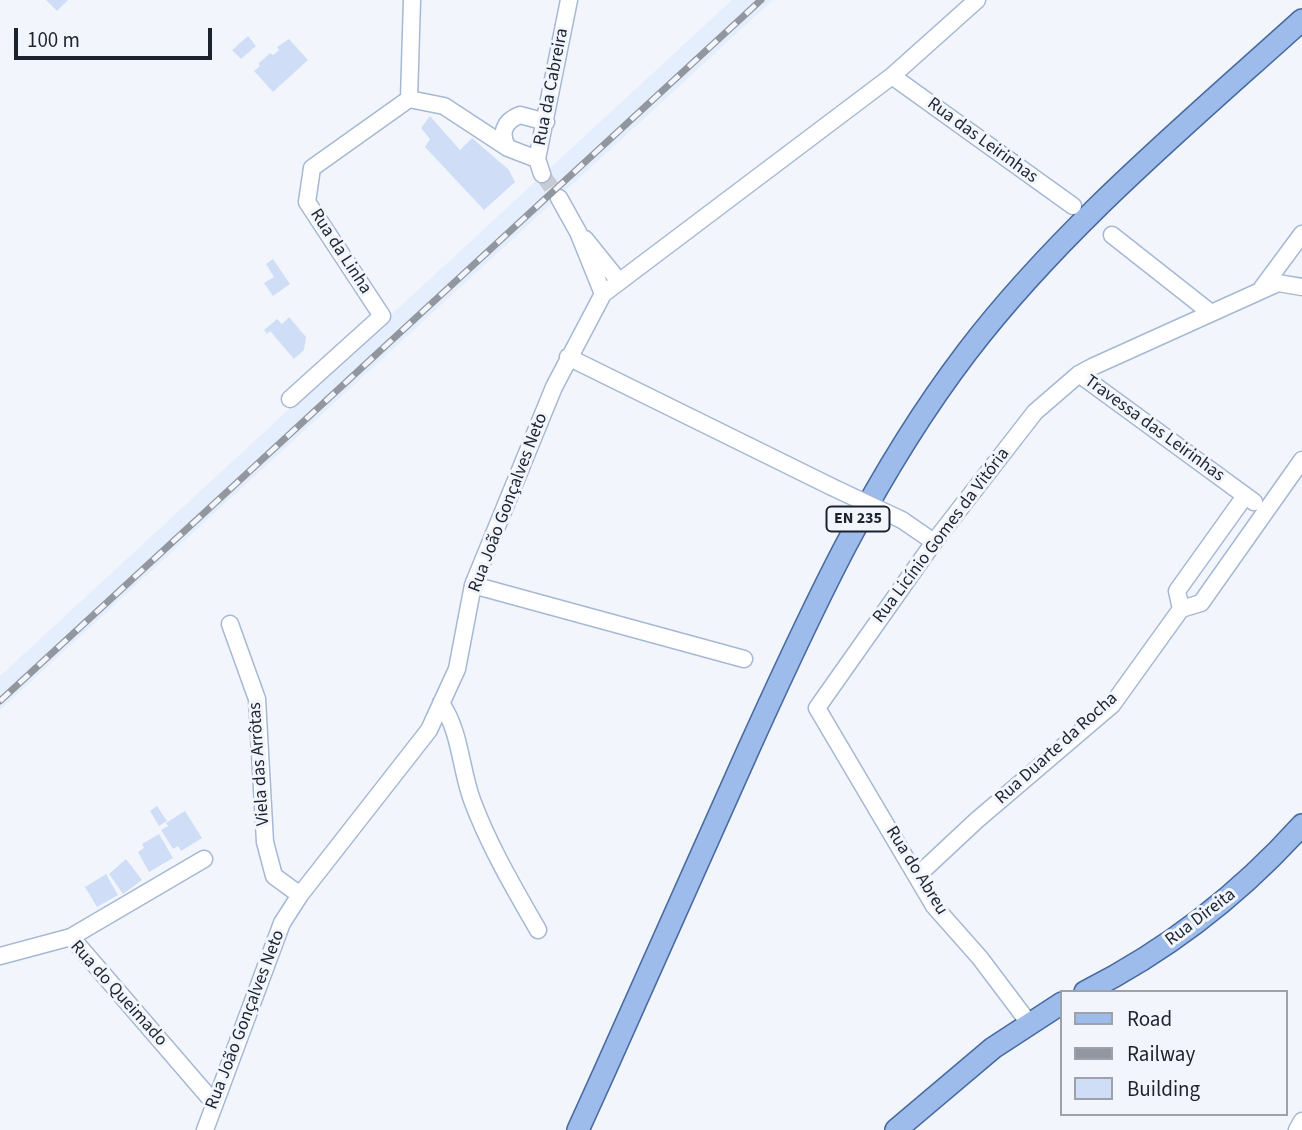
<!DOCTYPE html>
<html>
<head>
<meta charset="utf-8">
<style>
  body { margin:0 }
  #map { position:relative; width:1302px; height:1130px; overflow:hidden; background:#f2f6fc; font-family:"Source Sans 3",sans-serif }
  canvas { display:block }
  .legend { position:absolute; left:1060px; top:990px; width:228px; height:126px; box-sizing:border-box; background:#f2f6fc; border:2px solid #9da2aa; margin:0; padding:9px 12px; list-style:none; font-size:21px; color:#1d232e }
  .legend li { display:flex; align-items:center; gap:14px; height:35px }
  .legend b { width:35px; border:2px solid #9da2aa }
  .scale { position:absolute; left:14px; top:28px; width:198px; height:32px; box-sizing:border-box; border:4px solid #1d232e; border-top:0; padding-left:9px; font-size:21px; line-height:24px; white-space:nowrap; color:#1d232e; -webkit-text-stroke:5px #f2f6fc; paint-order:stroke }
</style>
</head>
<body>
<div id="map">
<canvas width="1302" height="1130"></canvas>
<ul class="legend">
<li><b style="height:9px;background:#9ebceb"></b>Road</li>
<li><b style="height:9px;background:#92979f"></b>Railway</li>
<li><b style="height:19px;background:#cfdef6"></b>Building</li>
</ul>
<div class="scale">100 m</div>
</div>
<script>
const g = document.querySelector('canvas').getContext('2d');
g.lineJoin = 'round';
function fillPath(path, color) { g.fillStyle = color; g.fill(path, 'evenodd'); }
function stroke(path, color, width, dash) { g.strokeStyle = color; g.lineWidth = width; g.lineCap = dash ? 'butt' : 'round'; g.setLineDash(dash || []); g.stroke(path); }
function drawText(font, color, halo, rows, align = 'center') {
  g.font = font + ' "Source Sans 3",sans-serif'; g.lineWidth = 6; g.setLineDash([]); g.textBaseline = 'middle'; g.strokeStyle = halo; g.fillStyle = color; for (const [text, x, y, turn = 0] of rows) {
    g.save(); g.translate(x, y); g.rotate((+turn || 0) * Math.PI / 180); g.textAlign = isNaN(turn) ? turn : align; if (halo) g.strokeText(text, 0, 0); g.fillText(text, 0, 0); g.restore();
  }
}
const built = new Path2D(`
  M732,0H773L0,710V676Z`);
const building = new Path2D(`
  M46,0H68L57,11Z
  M248,36L256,46L241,59L232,50Z
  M289,39L308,60L273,92L254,71L260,66L258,64L270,53L273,55L279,50L277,47Z
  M430,116L460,150L472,138L509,170L515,182L484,210L425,147L430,139L421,128Z
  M273,259L290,284L273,296L264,283L274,277L266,264Z
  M289,317L306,337L304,350L294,359L270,331L267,334L264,330L277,319L282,324Z
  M157,806L167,821L159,826L150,811Z
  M185,811L202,838L181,851L178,846L173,849L161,830L168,826L166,823Z
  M159,834L173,858L149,872L138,852L144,848L142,844Z
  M126,859L142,880L123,894L109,874Z
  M106,874L118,895L97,907L85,887Z`);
const minorTunnel = new Path2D(`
  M542,174L559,198`);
const minor = new Path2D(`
  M892,76L1073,206
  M409,99L412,0
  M537,159L508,148C499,134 504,121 520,115L546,122
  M542,174L537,159L569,0
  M559,198L578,232L603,294
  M1112,235L1211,313
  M585,239L618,280
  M1262,288L1302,234
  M568,357L832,487
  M1079,374L1254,502
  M290,399L382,316L307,202L312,168L409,99L444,106L508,148
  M1245,496L1177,591L1181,609L1201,603L1302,460
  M902,520L934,542
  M473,585L744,659
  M230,624L257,699L265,842L274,876L300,895
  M441,703C461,733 460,767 472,800C489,846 514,888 538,930
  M917,876L977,820L1112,705L1181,609
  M71,937L204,859
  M0,956L71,937L214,1103
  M1029,1023L980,958L934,906L817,708L934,542L1035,412L1079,374L1092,367L1278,283L1302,287
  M205,1130L282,923L300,895L429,730L457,669L473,585L554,387L603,294L892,76L977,0
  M1297,1130L1302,1121`);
const major = new Path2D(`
  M1085,992C1168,950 1240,894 1302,825
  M578,1130C636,1003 692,875 749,748C812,609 874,474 967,352C1060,230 1188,123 1302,20
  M896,1130L993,1048L1062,1003`);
const rail = new Path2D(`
  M0,701L761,0`);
const minorBridge = new Path2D(`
  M832,487L902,520`);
const shields = [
  [858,519,63]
];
const shieldNames = [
  ["EN 235",858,519]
];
const streetNames = [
  ["Rua da Cabreira",552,87,-79],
  ["Rua das Leirinhas",982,141,36],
  ["Rua da Linha",340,252,57],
  ["Travessa das Leirinhas",1154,429,36],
  ["Rua João Gonçalves Neto",509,503,-69],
  ["Rua Licínio Gomes da Vitória",942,536,-53],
  ["Rua Duarte da Rocha",1057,749,-42],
  ["Viela das Arrôtas",260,764,-94],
  ["Rua do Abreu",916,871,58],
  ["Rua Direita",1201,918,-37],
  ["Rua do Queimado",118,994,48],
  ["Rua João Gonçalves Neto",246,1020,-69]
];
fillPath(built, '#e5eefc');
fillPath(building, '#cfdef6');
stroke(minorTunnel, '#c7ccd3', 16, [16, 8]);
stroke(minor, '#a6b8d4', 19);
stroke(major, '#476aa0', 24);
stroke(minor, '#fff', 16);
stroke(major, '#9ebceb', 21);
stroke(rail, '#92979f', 7);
stroke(rail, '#f2f6fc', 4.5, [13]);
stroke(minorBridge, '#a6b8d4', 19, []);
stroke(minorBridge, '#fff', 16);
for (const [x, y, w] of shields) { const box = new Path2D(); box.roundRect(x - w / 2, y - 12.5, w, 25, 5); g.fillStyle = '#f2f6fc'; g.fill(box); stroke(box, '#1d232e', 2); }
drawText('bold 16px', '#1d232e', null, shieldNames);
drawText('18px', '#1d232e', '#f2f6fc', streetNames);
</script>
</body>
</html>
